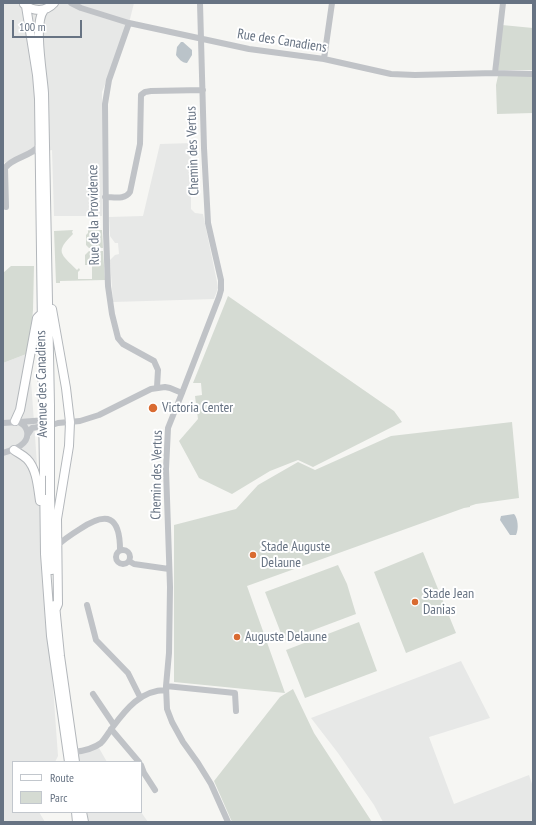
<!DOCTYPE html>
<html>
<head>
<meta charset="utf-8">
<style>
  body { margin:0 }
  #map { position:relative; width:536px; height:825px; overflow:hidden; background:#f6f6f3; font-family:"PT Sans Narrow",sans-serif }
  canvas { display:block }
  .frame { position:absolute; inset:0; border:4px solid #677383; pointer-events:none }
  .legend { position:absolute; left:12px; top:761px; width:130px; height:52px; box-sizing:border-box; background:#fff; border:1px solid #c2c7cd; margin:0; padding:5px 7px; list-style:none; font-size:12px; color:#677383 }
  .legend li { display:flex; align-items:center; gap:8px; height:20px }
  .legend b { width:20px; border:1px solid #c2c7cd }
  .scale { position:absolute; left:12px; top:20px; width:70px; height:18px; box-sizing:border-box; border:2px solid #677383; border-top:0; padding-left:5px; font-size:12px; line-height:14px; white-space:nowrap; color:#677383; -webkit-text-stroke:3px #fff; paint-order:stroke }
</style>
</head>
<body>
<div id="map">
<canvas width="536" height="825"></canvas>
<div class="frame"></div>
<ul class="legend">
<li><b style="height:5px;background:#fff"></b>Route</li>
<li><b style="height:11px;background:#d5dbd3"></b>Parc</li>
</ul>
<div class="scale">100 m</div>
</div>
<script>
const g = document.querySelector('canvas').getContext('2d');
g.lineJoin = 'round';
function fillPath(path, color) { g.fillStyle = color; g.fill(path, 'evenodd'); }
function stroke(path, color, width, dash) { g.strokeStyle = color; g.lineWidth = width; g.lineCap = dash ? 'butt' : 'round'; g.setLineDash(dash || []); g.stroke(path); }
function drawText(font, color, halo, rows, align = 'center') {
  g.font = font + ' "PT Sans Narrow",sans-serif'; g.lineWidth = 4; g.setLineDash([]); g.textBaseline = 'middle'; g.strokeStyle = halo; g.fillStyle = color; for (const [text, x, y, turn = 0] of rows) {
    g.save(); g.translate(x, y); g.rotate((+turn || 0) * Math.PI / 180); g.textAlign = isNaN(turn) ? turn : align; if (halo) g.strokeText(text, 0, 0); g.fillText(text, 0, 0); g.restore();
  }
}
const built = new Path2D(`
  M3,3H134L129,23L102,92V216H54L52,150L3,163Z
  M193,143L192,144V155H191V209L195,213L203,214L217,282L218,288L214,299L113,302L110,260L115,255L119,254L118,243H115L110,236L109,217L143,216L160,144Z
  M29,353L58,756L55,762H13V812H39L45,822H3V363Z
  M461,661L490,718L429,737L454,804L529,775L533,787V822H383L374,805L338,753L311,718Z
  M99,748L107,762H79L78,754Z
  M87,812H141L148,822H88Z`);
const green = new Path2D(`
  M502,25L533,28V70H498Z
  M498,76H533V113L497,114L496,85Z
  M73,230L72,232L73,234C55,252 60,253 77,270L79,268L80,270L78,272V279H92V265H85V255L89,251L98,253L99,251H103L105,280L60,281V283H56L54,231Z
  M88,230H102L103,248H99L98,246H92L91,248H89L86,245V235L88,233Z
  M11,266H34L33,310L29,353L3,363V273Z
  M228,296L394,411L402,422L313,467L298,460L270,471L232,494L199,478L179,441L198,419L195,396L202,395L201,383H193Z
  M512,422L519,498L476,504L470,506V507L464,508L247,586L285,693L174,682V525L236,509L258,485L298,462L315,470L391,436Z
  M423,552L456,633L406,653L374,572Z
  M338,565L347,584L356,614L284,641L265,592Z
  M359,622L377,671L305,698L286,650Z
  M293,689L314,733L372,822H232L214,781L280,697Z`);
const water = new Path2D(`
  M181,42H183L192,50V55L187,63C182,63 178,58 176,55L177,47Z
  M514,514C518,518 519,529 516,535H510L500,520L501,516Z`);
const minor = new Path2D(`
  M71,3L81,8L129,23L249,49L324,59L391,74L415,75L495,73L533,74
  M200,3L204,148L208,223L221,280V290L219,297L182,393L168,428L166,469L170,587L169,653L166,686L167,709L172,722L183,742L198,763L211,784L228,822
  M129,23L109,80L105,104L106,233L108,286L112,314L118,338L123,344L154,361L158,370L157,387
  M324,59L332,3
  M495,73L503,3
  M105,197C114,197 125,200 130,192L140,144L141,95L145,92L151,91L203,90
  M6,207L5,168C13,157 30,157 39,146
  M19,422L47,420
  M3,423L19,422C23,424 26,427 27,431C30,445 13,450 3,453
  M28,434L32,428L38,427L52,425L58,423L80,421L99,415L151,389L165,387L170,388L182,393
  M57,546C64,539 72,534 80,529C107,511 120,516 120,550
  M116 557a7 7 0 1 1 14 0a7 7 0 1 1-14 0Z
  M129,561L134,564L169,569
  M87,605L96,640L128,673L140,697
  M166,686L235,693L236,711
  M93,694L114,725
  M111,729L139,762
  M74,752C83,751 93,749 101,743C105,739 109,732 112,728C126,709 141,690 166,690
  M141,765L144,773L155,790`);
const major = new Path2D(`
  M24,4C33,12 46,12 54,3
  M26,6L37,75L39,99L43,406
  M44,10C33,23 43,75 44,93L50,406
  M52,309L66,388L70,422L69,446L57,519L58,604L55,611
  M15,421L20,410L37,318L40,315
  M14,450C18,453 23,455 27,459C37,469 38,488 40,501
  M44,472L45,554L51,636L69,762
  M50,495L52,570
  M55,605L60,656L75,762
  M76,812L77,822
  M82,812L84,822`);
const majorBridge = new Path2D(`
  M43,406L44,472
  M50,406V495`);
const markers = [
  [153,408,5,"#d96b31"],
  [253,555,4,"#d96b31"],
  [415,602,4,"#d96b31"],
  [237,637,4,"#d96b31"]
];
const streetNames = [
  ["Rue des Canadiens",282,41,9],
  ["Chemin des Vertus",193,151,-92],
  ["Rue de la Providence",94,215,-91],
  ["Avenue des Canadiens",42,384,-91],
  ["Chemin des Vertus",157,475,-89]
];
const poiNames = [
  ["Victoria Center",162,408],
  ["Stade Auguste",261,547],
  ["Delaune",261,563],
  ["Stade Jean",423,594],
  ["Danias",423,610],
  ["Auguste Delaune",245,637]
];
fillPath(built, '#e7e8e7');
fillPath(green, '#d5dbd3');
fillPath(water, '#bac3c9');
stroke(major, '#b3b7bb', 10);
stroke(minor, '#c0c3c7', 6);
stroke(major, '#fff', 8);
stroke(majorBridge, '#b3b7bb', 10, []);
stroke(majorBridge, '#fff', 8);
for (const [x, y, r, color] of markers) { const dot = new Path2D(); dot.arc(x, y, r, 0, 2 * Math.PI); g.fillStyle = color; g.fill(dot); stroke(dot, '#fff', 1.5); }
drawText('14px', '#677383', '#fff', streetNames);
drawText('14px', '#677383', '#fff', poiNames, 'left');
</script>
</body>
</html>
